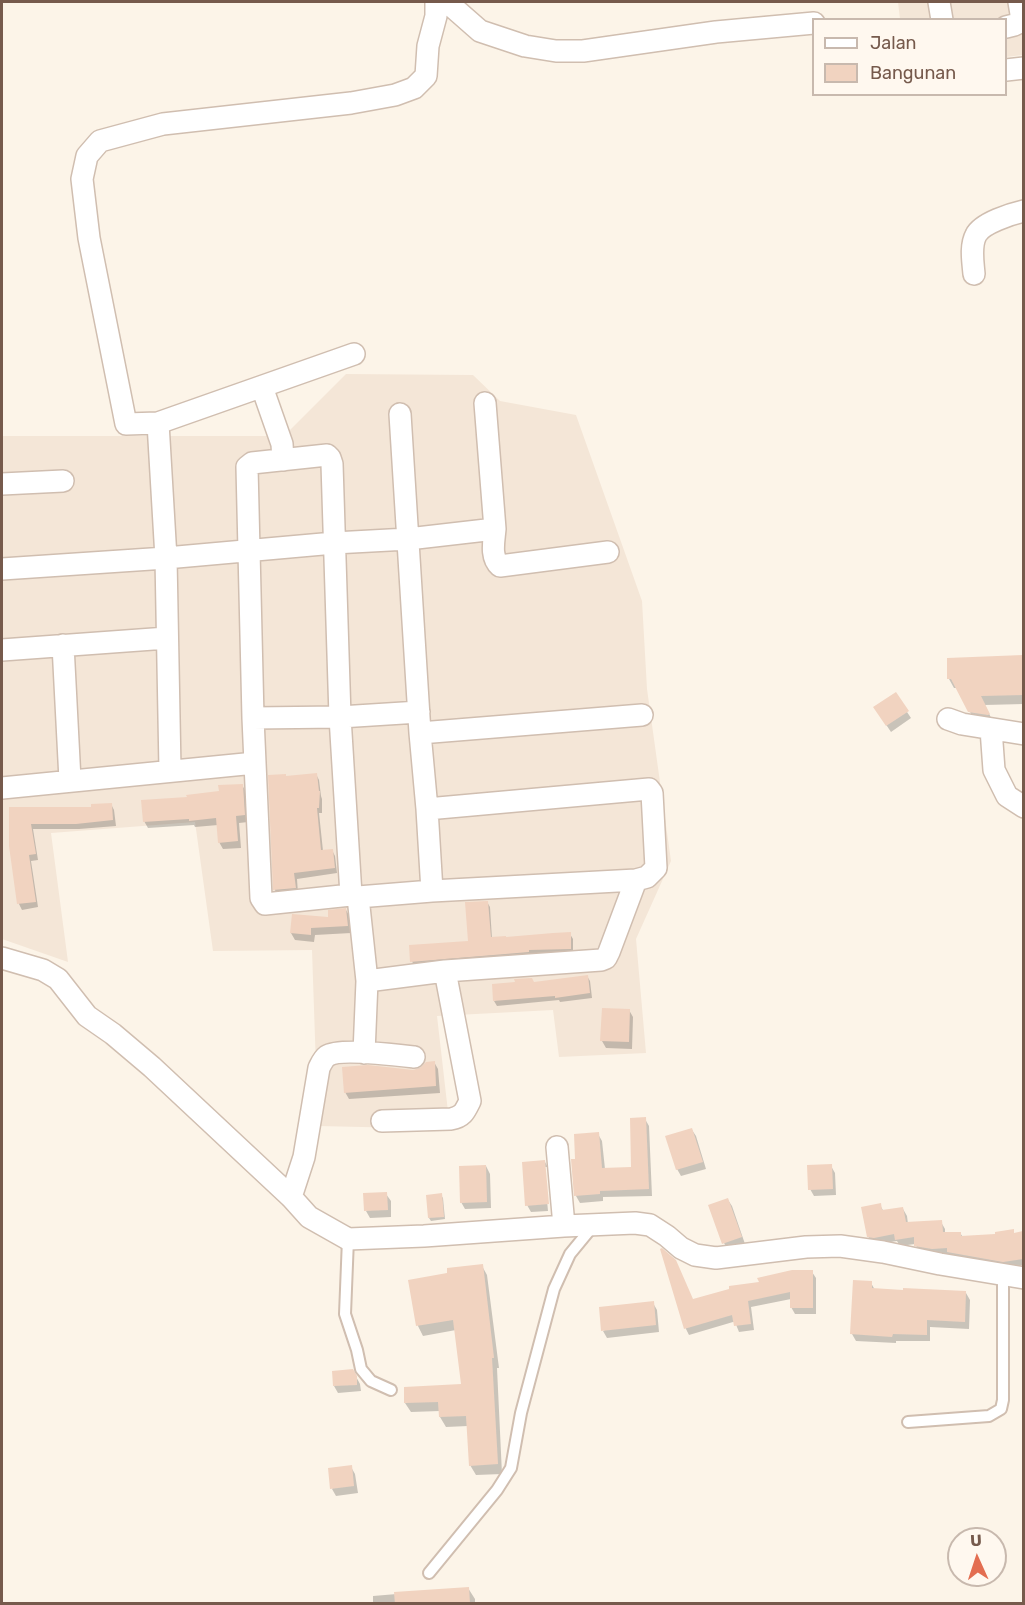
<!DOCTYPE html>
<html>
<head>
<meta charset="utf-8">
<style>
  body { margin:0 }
  #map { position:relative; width:1025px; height:1605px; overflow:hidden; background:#fcf4e8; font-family:Rubik,sans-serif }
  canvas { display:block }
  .frame { position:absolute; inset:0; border:3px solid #765a4c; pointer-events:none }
  .legend { position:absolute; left:812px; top:18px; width:195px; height:78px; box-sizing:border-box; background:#fff8ef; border:2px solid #c8b9ae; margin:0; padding:8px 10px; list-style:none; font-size:18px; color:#765a4c }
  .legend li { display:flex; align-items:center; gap:12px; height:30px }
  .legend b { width:30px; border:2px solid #c8b9ae }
  .north { position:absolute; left:947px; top:1527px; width:60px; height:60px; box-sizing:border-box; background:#fff8ef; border:2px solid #c8b9ae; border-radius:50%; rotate:357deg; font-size:16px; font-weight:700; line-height:24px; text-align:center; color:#765a4c }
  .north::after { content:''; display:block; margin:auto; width:21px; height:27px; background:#e36e51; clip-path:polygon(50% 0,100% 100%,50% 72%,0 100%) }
</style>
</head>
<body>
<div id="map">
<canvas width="1025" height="1605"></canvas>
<div class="frame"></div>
<ul class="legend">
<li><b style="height:8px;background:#fff"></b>Jalan</li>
<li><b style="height:16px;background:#f1d3c0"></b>Bangunan</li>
</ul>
<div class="north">U</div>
</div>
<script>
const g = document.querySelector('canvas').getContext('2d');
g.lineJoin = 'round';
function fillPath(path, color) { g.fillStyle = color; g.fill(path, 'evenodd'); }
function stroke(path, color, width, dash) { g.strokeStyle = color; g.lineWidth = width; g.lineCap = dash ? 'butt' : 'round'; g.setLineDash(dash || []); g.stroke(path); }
const residential = new Path2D(`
  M898,2H1023V55L1006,57V20L900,19Z
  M346,374L473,375L500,401L576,415L642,601L647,689L671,861L636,939L646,1053L559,1057L553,1010L437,1016L450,1129L318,1126L312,950L213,951L195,822L51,833L68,962L2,939V436H284Z`);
const shadow = new Path2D(`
  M1024,657V704L985,705L994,724L975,721L957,688H954L949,679L948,659Z
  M907,712L911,718L891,732L879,714Z
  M316,774L319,780L321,796L322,799V813H319L323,851L332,850L335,856L337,873L297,879L298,894L278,896L275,890L270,776L286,778Z
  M242,785L246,792L248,822L239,823L241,848L223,849L219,842L218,825L195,827L194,825L148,828L144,821L188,798L220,792Z
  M111,804L114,810L116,826L79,829H33L38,860L31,861L38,907L22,910L19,904L10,808L93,809Z
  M487,902L490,907L492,939L570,934L573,939V954L414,966L412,961L470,942Z
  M346,910L350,917L351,933L315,935L314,942L295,940L291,933L330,918Z
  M587,976L590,981L592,998L560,1002L559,1000L497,1006L494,1001L534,983Z
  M629,1010L633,1017L632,1049L606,1048L602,1041Z
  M434,1062L438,1069L440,1093L349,1099L345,1092L413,1071Z
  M645,1119L649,1126L652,1196L603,1197V1201L580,1203L576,1196L572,1160H577L598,1134L602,1141L605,1169L633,1168Z
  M692,1130L696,1136L706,1169L681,1176L677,1169Z
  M545,1162L549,1169L552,1211L548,1167H544L548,1211L531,1212L527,1205Z
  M486,1166L490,1174L491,1208L465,1209L461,1202Z
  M831,1166L835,1173L836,1195L814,1196L810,1189Z
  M386,1194L391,1201V1217L370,1218L366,1211Z
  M441,1195L443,1198L445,1219L431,1221L429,1218Z
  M728,1200L732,1206L745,1244L728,1250L724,1243Z
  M880,1205L884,1212L903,1209L907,1216L908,1224L941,1222L945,1229V1234L960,1233L963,1237L1024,1233V1265L1008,1268L953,1259L951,1255L937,1256L920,1252L915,1244L900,1246L897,1241L878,1244H872L868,1236Z
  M663,1252L693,1301L812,1272L816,1278V1314H795L791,1307V1299L751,1307L754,1330L739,1332L735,1322H733L689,1335L686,1329Z
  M482,1266L487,1275L499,1368H497L502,1474L476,1475L470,1465L468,1426L446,1427L440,1417V1411L411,1412L405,1403L462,1386L456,1330L423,1336L418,1326L409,1281L449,1274Z
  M871,1283L875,1290L966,1293L970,1300L969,1329L930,1327V1341H896V1343L856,1341L852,1334Z
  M653,1303L657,1310L659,1332L607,1338L603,1331Z
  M353,1371L360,1384L361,1391L338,1393L334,1386Z
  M351,1467L355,1474L358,1493L336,1496L332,1489Z
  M468,1588L475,1599V1604H373V1596Z`);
const building = new Path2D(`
  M1023,655V695L981,696L990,714L988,715L968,712L951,679H947V658Z
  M896,692L909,711L886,726L873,707Z
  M317,773L319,791H320L319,808H317L321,850L333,849L335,868L294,873L296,888L273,890L268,775L286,774V776Z
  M243,784L245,815L236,816L238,841L218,843L216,818L189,821V819L143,822L141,800L187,797L186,795L219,791L218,785Z
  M112,803L113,820L76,824H31L36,854L29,855L36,902L17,904L9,846V807H91V804Z
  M488,901L491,937L506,936V937L553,933L571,932V949L529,950V952L410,962L409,945L468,941L465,902Z
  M346,908L348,926L311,928V935L290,933L292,914L328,917V910Z
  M588,975L590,993L555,998V996L493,1001L492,984L515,982L514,979L532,978L534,982Z
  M602,1008L630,1009L629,1042L600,1041Z
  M435,1061L436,1086L344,1093L342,1067L368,1065L413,1070L420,1068L426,1062Z
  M646,1117L649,1189L600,1191V1194L574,1196L571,1159H575L574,1134L599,1132L602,1168L631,1167L630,1118Z
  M692,1128L703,1162L676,1170L665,1136Z
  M545,1160L549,1204L525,1206L522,1162Z
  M832,1164L833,1189L808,1190L807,1165Z
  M486,1165L487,1202L460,1203L459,1166Z
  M387,1192L388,1210L364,1211L363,1193Z
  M442,1193L444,1217L428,1218L426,1195Z
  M728,1198L742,1237L722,1244L708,1205Z
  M881,1203L882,1210L903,1207L906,1222L942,1220L943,1232H961V1236L995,1234V1232L1014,1229V1233L1023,1231V1259L1003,1262L947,1252V1248L932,1249L914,1246V1237L895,1240L894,1234L874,1238L867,1237L861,1207Z
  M662,1248L676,1260L693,1299L729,1289V1286L759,1282L757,1278L792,1270H813V1308H790V1292L748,1301L751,1324L734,1326L732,1315L684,1329L660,1249Z
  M483,1264L494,1358H492L498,1464L469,1466L466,1416L439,1417L438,1402L404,1403V1387L461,1384L453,1320L416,1326L408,1280L447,1273V1268Z
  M853,1280L872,1281V1288L903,1290V1288L966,1291L965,1322L927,1320V1335L893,1334L892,1337L850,1334Z
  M654,1301L656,1325L601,1331L599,1307Z
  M353,1369L357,1376V1385L333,1386L332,1371Z
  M352,1465L354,1486L330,1489L328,1468Z
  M469,1587L470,1604H395L394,1592Z`);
const lane = new Path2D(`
  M348,1239L345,1314L357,1350L361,1369L371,1381L391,1390
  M908,1422L989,1416L1001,1409L1003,1400V1274
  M429,1573L497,1490L511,1468L521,1413L554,1289L570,1254L593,1226`);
const street = new Path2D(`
  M447,2L480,31L525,46L556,51H583L716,32L814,23
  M939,2L942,20
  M1006,27L1014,25L1020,22L1021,14L1019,2
  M1006,70L1024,68
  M974,274C973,262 970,246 976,235C982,223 1011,214 1024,211
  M262,387L282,444L283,460
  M485,403L495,529
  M158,423L126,424L89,238L82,179L87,156L100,141L163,124L351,103L395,95L414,88L426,76L428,46L436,16V2
  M2,484L63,481
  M2,569L166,558L334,543L408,539L495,529C494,541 490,557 500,566L608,552
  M63,645L70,780
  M2,650L167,638
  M253,718L247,467L252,463L327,455L330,458L332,464L340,717L351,895
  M948,719L962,724L1024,734
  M991,729L994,770L1007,796L1024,807
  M420,733L642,715
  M255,763L261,898L265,904L351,895L358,897L432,891L636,880
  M170,770L166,558L158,423L354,354
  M2,788L255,763L253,718L340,717L419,712
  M427,809L432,891
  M358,897L367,981
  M2,958L43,970L58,979L87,1016L113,1034L152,1067L291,1197L309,1217L348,1239L424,1236L564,1226L635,1223L650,1225L667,1236L681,1248L695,1255L716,1258L806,1247L840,1246L883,1252L940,1264L1024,1278
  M364,1053L367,981L445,971L601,960L606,958L609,952L636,880L647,877L656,868L652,793L649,789L427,809L420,733L400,414
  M382,1121L451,1119C463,1117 465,1111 470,1101L445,971
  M557,1147L564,1226
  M291,1197L304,1157L319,1068C321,1064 323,1059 327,1056C339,1048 397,1055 414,1057`);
fillPath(residential, '#f4e6d7');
fillPath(shadow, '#0003');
fillPath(building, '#f1d3c0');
stroke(lane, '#d0beb0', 14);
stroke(street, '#d0beb0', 24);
stroke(lane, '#fff', 10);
stroke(street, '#fff', 21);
</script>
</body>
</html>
